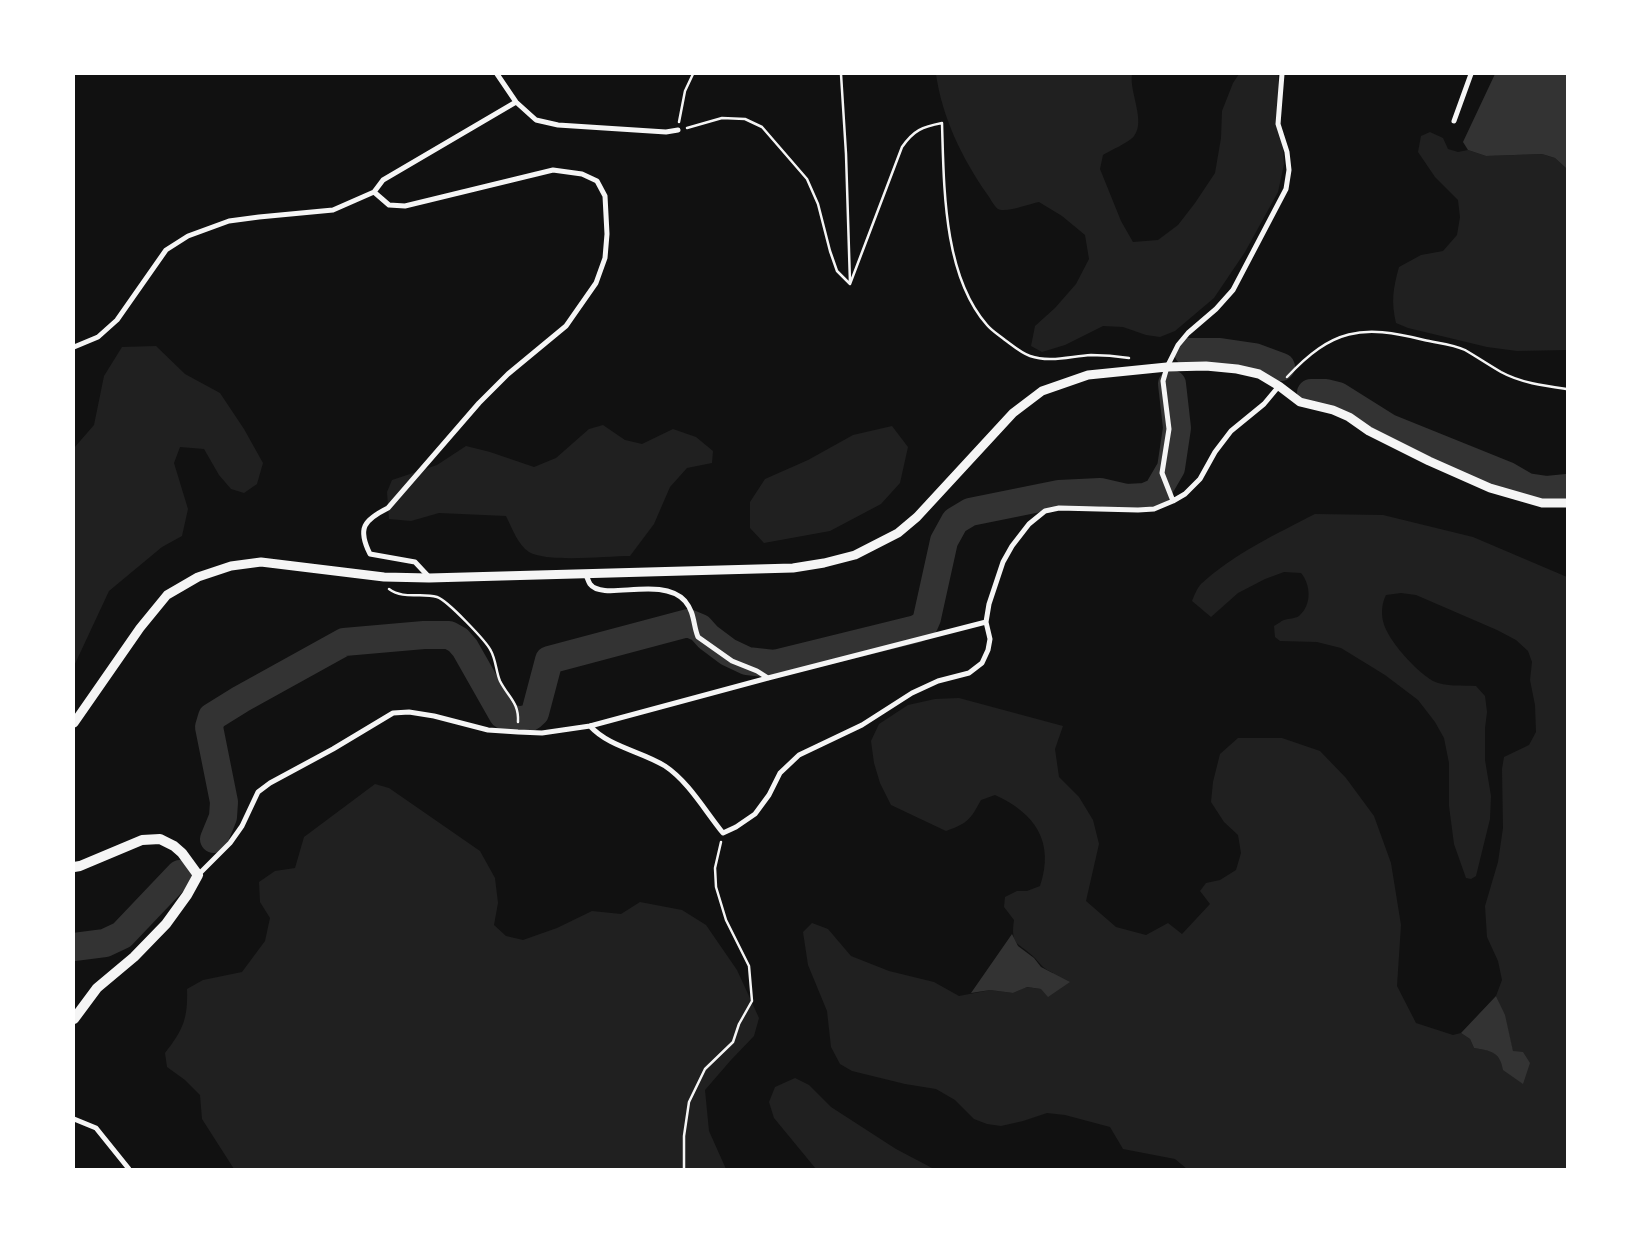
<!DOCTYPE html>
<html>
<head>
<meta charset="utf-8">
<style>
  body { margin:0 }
  #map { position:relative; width:1641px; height:1243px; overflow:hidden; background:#111; font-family:"PT Sans Narrow",sans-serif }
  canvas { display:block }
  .frame { position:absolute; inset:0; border:75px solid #fff; pointer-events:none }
</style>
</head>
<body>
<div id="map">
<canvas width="1641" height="1243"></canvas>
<div class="frame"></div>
</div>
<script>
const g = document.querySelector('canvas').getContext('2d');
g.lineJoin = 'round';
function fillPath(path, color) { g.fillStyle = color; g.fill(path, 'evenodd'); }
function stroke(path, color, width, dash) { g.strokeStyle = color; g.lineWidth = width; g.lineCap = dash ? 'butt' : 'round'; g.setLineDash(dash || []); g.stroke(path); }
const green = new Path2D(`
  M936,74H1132C1129,92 1146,121 1134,136C1130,142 1111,150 1103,155L1100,169L1121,221L1133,242L1158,240L1178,225L1195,203L1215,173L1221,138L1222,111L1233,83L1239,74H1278L1284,164L1278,192L1245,252L1214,298L1175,331L1160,337L1146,335L1123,327L1103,326L1065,345L1042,352L1031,346L1035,326L1055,308L1076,284L1089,259L1085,235L1062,216L1039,202C1029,204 1006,213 998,209C994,206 990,198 987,194C962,158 942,117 936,74Z
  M1430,132L1443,138L1448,149L1458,152L1468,150L1486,156L1542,154L1555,158L1567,169V350L1517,351L1487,347L1408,328L1396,323C1391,301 1393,289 1399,267L1421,255L1443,251L1457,235L1460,217L1458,200L1435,177L1418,152L1421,136Z
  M156,346L185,374L220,393L244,429L263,463L257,484L244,493L231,489L219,475L204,449L180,447L174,463L188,509L182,536L162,547L109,591L74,666V448L94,425L104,376L122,347Z
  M603,425L625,440L642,444L673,429L696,437L713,451L712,463L687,468L670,487L654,524L630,556C607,556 548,563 529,552C518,545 512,528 506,516L439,513L411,521L389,519L387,492L392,480L437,465L466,446L490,452L534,467L556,458L589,429Z
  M892,426L908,447L900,483L881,504L830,531L764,543L750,528V502L765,479L808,460L853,435Z
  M1315,514L1383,515L1473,537L1567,577V1169H1187L1175,1159L1123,1149L1110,1127L1065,1115L1047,1113L1023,1121L1001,1126L987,1124L974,1119L955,1100L936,1089L905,1084L852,1071L840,1064L831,1047L827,1011L808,965L803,932L812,923L828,929L851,956L889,971L934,982L959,996L990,990L1013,993L1026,987L1041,989L1053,973C1043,968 1042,966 1035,958C1019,942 1010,947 1014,920L1004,907L1005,897L1017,891H1027L1040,886C1055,842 1035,813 995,795L981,800C970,820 968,823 946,831L891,805L880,783L874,763L871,741L879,724L908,705L935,699L959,698L1063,726L1055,749L1059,777L1079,797L1093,820L1099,844L1086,901L1116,927L1146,935L1168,923L1182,934L1210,904L1200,891L1206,883L1220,880L1236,870L1241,853L1238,835L1224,822L1211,802L1213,782L1220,754L1238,738H1282L1320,751L1346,778L1374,816L1391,863L1401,925L1397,986L1416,1023L1453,1035L1461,1033L1470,1039L1474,1048L1492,1051L1502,1060L1513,1052L1504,1015L1496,996L1502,980L1498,961L1487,937L1485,906L1498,862L1503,828L1502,769L1504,757L1529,745L1536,732L1535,705L1530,680L1532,662L1528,651L1516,640L1497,630L1416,595L1401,593L1386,595C1382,603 1381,612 1383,621C1387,640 1417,672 1433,681C1446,687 1462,685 1476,686L1485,696L1487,712L1485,728V760L1491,796L1490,819L1476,876L1471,879L1466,878L1454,844L1449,806V763L1444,738L1435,722L1418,700L1385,675L1341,648L1317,642L1280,641L1275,637L1274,626C1278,624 1281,621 1284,620C1289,618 1295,619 1299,616C1312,605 1311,585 1301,573L1284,572L1265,579L1238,593L1211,617L1192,601C1194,596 1197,588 1201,584C1232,555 1278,533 1315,514Z
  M375,784L389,788L480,851L495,878L498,903L494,925L506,936L523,940L557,928L592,911L621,914L640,902L682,910L706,925L737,970L759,1018L754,1036L731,1060L705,1090L709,1131L726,1169H234L202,1119L200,1095L185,1080L167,1067L165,1053C183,1030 188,1019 187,989L203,980L242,972L265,941L270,918L260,902L259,882L275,871L295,868L304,837Z
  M795,1078L809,1085L831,1107L896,1149L934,1169H816L774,1118L769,1102L775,1087Z`);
const water = new Path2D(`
  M1495,74H1567V169L1555,158L1542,154L1486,156L1468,150L1463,142Z
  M1012,934L1018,946L1034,958L1041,967L1070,982L1048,997L1041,989L1027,987L1013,993L990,990L971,993Z
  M1496,996L1505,1015L1513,1051L1523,1052L1530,1063L1523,1084L1503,1070C1500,1051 1490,1051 1474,1048L1470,1039L1461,1033Z`);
const river = new Path2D(`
  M1188,352H1220L1254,357L1281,367
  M1311,393H1326L1338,396L1389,428L1508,476L1527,487L1547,490L1567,488
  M214,839L223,817L224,802L209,727L212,717L241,699L344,642L424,635H449L458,640L465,648L503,715C515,721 526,723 535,713L549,660L688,623L700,628L708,637L728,652L747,661L774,664L916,629L924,625L927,618L944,541L955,521L970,512L1059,494L1100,492L1126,498L1145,497L1157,492L1171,468L1177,428L1172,384
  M74,947L105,943L122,935L180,874`);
const path = new Path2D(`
  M841,74L846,154L850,283
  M679,122L685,91L693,74
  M687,128L722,118L745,119L762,127L807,179L818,204L830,251L837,271L850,284L902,147C914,130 922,127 942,123C944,186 943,275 987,325C992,331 999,335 1005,340C1012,345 1021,353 1030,356C1050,363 1071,356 1091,355C1104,355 1116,356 1129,358
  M1287,377C1332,329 1361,324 1424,340C1437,343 1453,344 1465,350C1477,357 1489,365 1501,372C1521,383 1545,386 1567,389
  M389,589C404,600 421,592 437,597C447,600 487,642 491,651C496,660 496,672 500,681C508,697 519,702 518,722
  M684,1169V1136L689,1102L705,1069L733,1042L739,1024L752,1001L749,966L726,920L716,887L715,868L721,842`);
const minor = new Path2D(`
  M497,74L516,102L536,120L558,125L666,132L678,130
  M1454,121L1471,74
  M374,192L389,205L405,206L553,170L582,174L597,181L605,196L607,234L605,258L596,283L566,326L508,374L479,403L388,508C364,520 357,528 370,554L415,562L429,577
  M74,347L98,337L117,320L166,250L188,236L229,221L259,217L333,210L374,192L383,180L516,102
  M1173,501L1162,473L1169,429L1163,381L1167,367L1178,345L1188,333L1216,309L1233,290L1286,189L1289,170L1287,152L1278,124L1282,74
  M585,573C587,576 588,581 590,584C603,602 661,575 685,601C695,613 693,625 698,637L732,661L757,671L768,678
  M590,726C609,747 641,751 665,766C689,782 705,811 723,833L736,827L755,814L769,795L780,773L799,755L862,725L912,693L938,681L969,673L982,663L988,650L990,639L986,622L989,604L1003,562L1012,546L1029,524L1045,511L1059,508L1138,510L1154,509L1173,501L1185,494L1200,479L1215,452L1231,431L1264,404L1279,386
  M198,875L230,843L242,826L258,792L270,783L333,749L393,713L409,712L434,716L488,730L518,732L542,733L590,726L768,678L986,622
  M74,1119L96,1128L129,1169`);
const tertiary = new Path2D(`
  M74,723L140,628L167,595L198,577L231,566L261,562L384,577L429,578L793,568L824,563L855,555L898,533L917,517L1013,413L1042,391L1088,375L1167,367L1206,366L1237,369L1259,374L1279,386L1300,402L1333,410L1349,417L1369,431L1429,461L1490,488L1542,503H1567`);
const secondary = new Path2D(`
  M74,867L80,866L142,840L160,839L174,846L182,853L198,875L187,895L166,924L134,957L97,988L74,1019`);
fillPath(green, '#202020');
fillPath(water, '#333');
stroke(river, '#333', 28);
stroke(path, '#f5f5f5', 2.5);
stroke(minor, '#f5f5f5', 5);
stroke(tertiary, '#f5f5f5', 9);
stroke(secondary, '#f5f5f5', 10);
</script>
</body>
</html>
